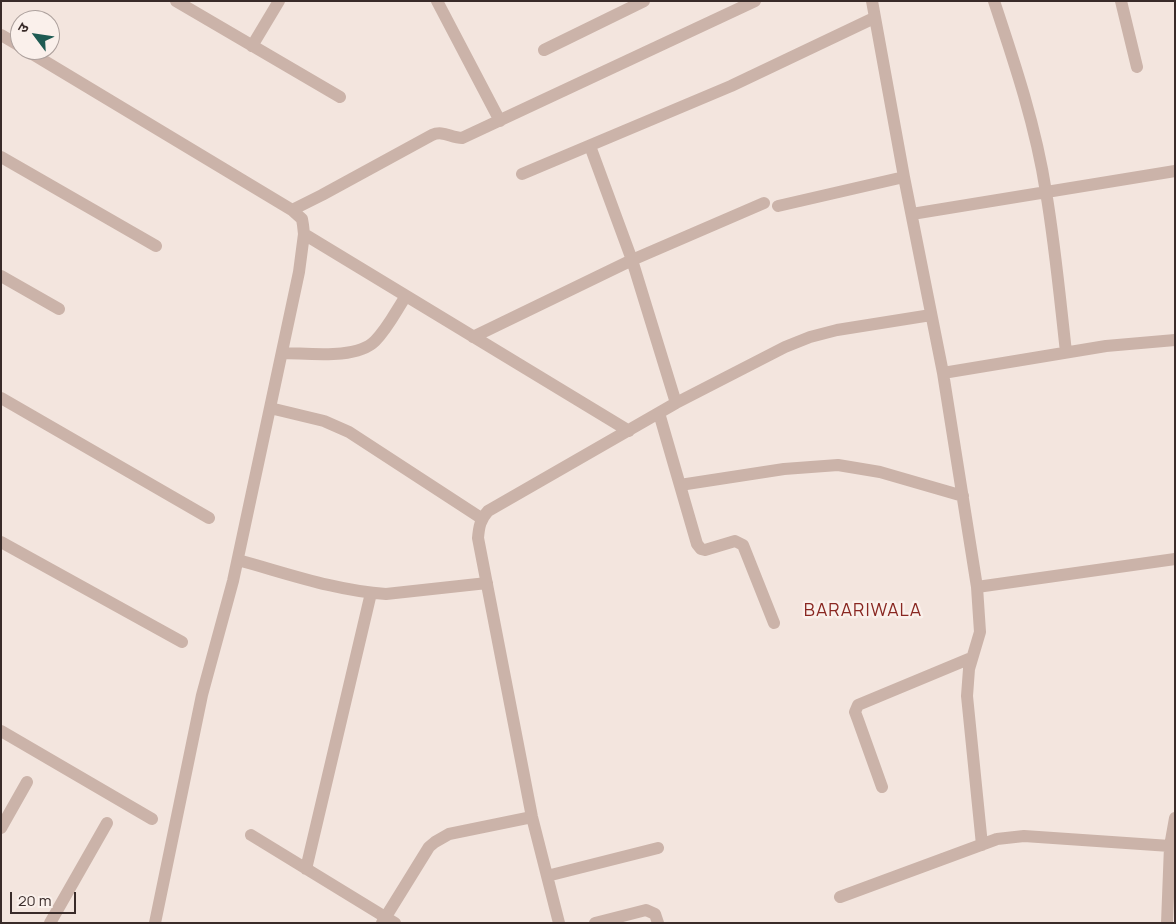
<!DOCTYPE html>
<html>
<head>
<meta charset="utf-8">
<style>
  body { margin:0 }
  #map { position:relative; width:1176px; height:924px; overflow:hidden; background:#f3e5de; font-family:Manrope,"Noto Sans Devanagari",sans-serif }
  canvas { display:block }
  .frame { position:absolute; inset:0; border:2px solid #392b29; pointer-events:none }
  .north { position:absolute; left:10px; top:10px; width:50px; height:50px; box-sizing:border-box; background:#faf0eb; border:1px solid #ada19d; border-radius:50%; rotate:301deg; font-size:14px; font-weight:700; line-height:20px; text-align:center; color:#392b29 }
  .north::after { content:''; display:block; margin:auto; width:18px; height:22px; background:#1e5b53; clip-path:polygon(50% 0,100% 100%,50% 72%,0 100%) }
  .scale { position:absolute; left:10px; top:892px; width:66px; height:22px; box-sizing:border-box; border:2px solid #392b29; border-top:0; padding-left:6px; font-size:15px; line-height:18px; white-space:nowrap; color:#392b29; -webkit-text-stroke:4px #faf0eb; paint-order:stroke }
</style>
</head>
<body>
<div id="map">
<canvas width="1176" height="924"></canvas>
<div class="frame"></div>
<div class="north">उ</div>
<div class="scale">20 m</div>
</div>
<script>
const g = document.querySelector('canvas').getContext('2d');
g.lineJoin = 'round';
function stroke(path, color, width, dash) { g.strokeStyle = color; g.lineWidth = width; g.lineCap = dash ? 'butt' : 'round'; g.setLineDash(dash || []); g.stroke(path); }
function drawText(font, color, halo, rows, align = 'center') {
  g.font = font + ' Manrope,sans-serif'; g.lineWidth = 5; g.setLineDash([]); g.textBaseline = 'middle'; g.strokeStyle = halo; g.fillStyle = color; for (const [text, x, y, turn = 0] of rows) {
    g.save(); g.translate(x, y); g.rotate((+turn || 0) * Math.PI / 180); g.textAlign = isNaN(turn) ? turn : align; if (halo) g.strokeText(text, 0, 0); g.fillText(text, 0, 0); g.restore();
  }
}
const minor = new Path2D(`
  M176,1L340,97
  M437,1L500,121
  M872,1L904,177L943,373L977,587L980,632L969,669L967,696L982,845
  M994,1C1015,64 1036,127 1046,192C1055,245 1060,299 1066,352
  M1121,1L1137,67
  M1,35L20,46
  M252,46L279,1
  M26,50L292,210L302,219L303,225L304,234L299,272L233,581L202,695L155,923
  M544,50L644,1
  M590,146L632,260L676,403
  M1,157L156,246
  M522,174L731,86L874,18
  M778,206L904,177
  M292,210L322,195L432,135C443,130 451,138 462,138L755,1
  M912,214L1175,171
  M304,234L629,431
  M1,276L59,309
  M473,337L632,260L764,203
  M282,353C308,353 356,360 375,341C388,328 396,311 406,296
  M943,373L1106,346L1175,340
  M1,398L209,518
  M270,408L324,421L349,432L481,518
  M659,413L697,544L701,549L705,550L735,541L743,545L774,623
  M680,485L784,469L838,465L880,472L963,496
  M1,542L182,642
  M238,560C286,573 336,591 386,594L487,583
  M977,587L1175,559
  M1,731L152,819
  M882,787L858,720L855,712L858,705L971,658
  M1,828L27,782
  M251,835L395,923
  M306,869L371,593
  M547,876L658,848
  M840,897L997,839L1024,836L1170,846
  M50,923L107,823
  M382,923L429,847L435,842L449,834L532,817
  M559,923L532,817L478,538C479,527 480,520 488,511L676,403L785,347L810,337L837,330L931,315
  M595,923L646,910L655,914L658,923
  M1167,923L1170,846L1175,818`);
const quarterNames = [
  ["BARARIWALA",863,611]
];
stroke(minor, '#cbb3a9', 12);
g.letterSpacing = '1px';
drawText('18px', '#892721', '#faf0eb', quarterNames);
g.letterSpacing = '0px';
</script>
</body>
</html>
